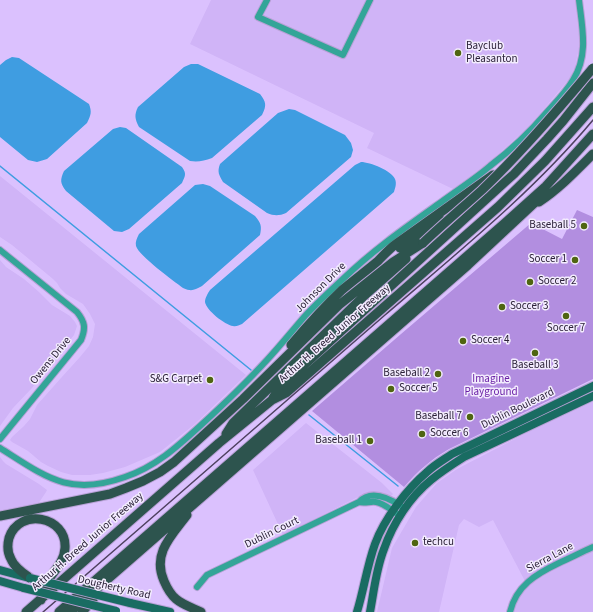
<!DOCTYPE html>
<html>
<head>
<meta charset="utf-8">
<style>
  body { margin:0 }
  canvas { display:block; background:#dbc1fe }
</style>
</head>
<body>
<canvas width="593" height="612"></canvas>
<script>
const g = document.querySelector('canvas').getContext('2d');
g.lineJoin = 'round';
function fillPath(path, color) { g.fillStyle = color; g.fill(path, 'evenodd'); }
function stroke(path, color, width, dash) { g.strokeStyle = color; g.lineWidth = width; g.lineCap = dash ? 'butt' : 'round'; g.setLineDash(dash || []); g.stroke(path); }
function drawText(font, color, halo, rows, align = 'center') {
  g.font = font + ' "Source Sans 3",sans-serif'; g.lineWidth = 3; g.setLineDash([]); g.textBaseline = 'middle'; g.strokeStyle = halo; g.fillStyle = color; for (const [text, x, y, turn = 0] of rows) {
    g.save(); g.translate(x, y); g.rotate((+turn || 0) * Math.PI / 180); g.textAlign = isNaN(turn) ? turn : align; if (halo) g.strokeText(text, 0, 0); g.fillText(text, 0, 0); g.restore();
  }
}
const built = new Path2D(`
  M211,0H575L579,35V48L575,67L570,78L538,116L524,131L503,150L488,163L453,189L367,148L374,133L190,44Z
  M0,176L246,375L195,424L160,452L125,467L103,473L90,475H72L61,472L48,466L41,462L28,451L12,442L10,440L12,437L24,426L30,419L37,405L61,378L80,357L89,346L93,337L95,324L90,314L83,304L66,294L60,288L57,283L53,279L12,245L0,237Z
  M0,260L6,267L24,279L39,292L52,305L70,316L75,322L77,326L74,335L32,388L13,408L0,426Z
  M593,396V612H510L526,583L493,520L479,527L464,519L459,525L439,612H377L392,548L416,507L437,483L457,469L536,428Z
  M306,423L382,483L393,494L390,497L368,492L283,535L253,470Z
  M0,457L3,461L6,464L39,484L47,490L46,492L38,504L0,512Z`);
const green = new Path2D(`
  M577,210L593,217V379L449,449C430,460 418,471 404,487L312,411L401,334L531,223L562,239Z`);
const water = new Path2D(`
  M12,57L19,58L89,104C92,112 91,115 87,123L47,159L37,162L28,160L0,137V65L6,60Z
  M191,64H198L260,94C266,102 267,105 262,115L212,158C204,161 198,162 190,161L139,127C135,119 134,115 138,107L184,67Z
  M289,109L295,110L345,135L351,143L353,150L351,157L286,213C279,216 274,216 267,213L223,182C219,175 217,172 220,164L278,113Z
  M120,127L126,128L182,167C187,174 185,176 182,183L129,229L122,232L114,231L66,191C60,183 60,180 64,171L113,129Z
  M361,162C370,162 392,171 395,179C397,184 395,188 394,192L242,324C239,325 236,327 233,326C225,325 206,310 205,302C205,298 208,293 210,290L355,165Z
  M203,184L210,186L255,216C261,223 262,226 260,235L202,286C194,290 192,292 183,288C174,281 139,256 136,246C135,242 137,238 139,234L195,185Z`);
const stream = new Path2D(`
  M0,166L251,370
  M309,415L398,486`);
const minor = new Path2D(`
  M267,0L258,17L343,55L370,0
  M0,250L77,312C85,322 86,328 81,340L0,439
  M0,448C46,477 69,497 125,477C155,467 177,447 200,426C223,405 246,383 267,360C280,346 292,331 305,316C317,303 330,291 343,279C374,249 409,225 444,200C459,189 476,178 490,166C511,150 530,132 547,112C556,102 566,92 573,80C589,55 582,27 579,0
  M359,502C365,504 370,501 376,502C383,503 390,509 396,513
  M197,587L207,575L359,502C371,489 389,498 401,506
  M510,612C516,586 536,574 559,563C570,558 582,552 593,547`);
const major = new Path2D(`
  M0,570L29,578
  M0,581L24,588
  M130,603L170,612
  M357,612C364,589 367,566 375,544C384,519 407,489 427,472C434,465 443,460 452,454L593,386
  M370,612C374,591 376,569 384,549C393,523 410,497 431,480C442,471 453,464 464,457L593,396`);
const highway = new Path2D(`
  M539,202C559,189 576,171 593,154
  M400,248L443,221
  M291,345C307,326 324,307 342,290C354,280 366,271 378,261C384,255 389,249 396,244L493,175
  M273,398L280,387L505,182L514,174L547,139L563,121L593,83
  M226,434L233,423L363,297L406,259
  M187,515C171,536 152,554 164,581C167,588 170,594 176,599C183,605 193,608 201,612
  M0,516L110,494L126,488L143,481L160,472L174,462L243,399L339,305L393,262L423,243
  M30,578C23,573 14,567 11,559C7,552 7,546 9,538C19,507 67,516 65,548C64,565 50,574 43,588C42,591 41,596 41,600
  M26,612L219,443L272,400L286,393L498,207L545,161L593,107
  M59,612L505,223L546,186L565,165L593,134
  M70,612L468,265L542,196
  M82,612L93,600`);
const rail = new Path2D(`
  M43,612C157,513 271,415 385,315C457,253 532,193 593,120`);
const majorBridge = new Path2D(`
  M30,578L130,603
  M24,588L116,611`);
const highwayBridge = new Path2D(`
  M423,243C442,225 462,208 482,190C522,152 558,110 593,68`);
const markers = [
  [458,53,4,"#4f6511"],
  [584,226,4,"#4f6511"],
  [575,260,4,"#4f6511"],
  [530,282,4,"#4f6511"],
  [502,307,4,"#4f6511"],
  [566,316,4,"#4f6511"],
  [463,341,4,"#4f6511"],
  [535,353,4,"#4f6511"],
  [438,374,4,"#4f6511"],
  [210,380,4,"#4f6511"],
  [391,389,4,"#4f6511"],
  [470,417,4,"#4f6511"],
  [422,434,4,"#4f6511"],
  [370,441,4,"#4f6511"],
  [415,543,4,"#4f6511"]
];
const poiNames = [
  ["Bayclub",466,47],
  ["Pleasanton",466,60],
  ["Baseball 5",576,226,"right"],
  ["Soccer 1",567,260,"right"],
  ["Soccer 2",538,282],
  ["Soccer 3",510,307],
  ["Soccer 7",566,329,"center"],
  ["Soccer 4",471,341],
  ["Baseball 3",535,366,"center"],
  ["Baseball 2",430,374,"right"],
  ["S&G Carpet",202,380,"right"],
  ["Soccer 5",399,389],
  ["Baseball 7",462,417,"right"],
  ["Soccer 6",430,434],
  ["Baseball 1",362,441,"right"],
  ["techcu",423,543]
];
const streetNames = [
  ["Johnson Drive",321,288,-45],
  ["Arthur H. Breed Junior Freeway",335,334,-41],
  ["Owens Drive",51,361,-51],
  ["Dublin Boulevard",518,409,-26],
  ["Dublin Court",272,533,-26],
  ["Arthur H. Breed Junior Freeway",88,542,-41],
  ["Sierra Lane",550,558,-28],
  ["Dougherty Road",114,588,13]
];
const parkNames = [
  ["Imagine",491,380],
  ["Playground",491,393]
];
fillPath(built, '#d0b4f7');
fillPath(green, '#b28ee0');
fillPath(water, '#3f9de1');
stroke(stream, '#3f9de1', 1.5);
stroke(minor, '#b8a1d6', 8);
stroke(major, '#b8a1d6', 10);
stroke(highway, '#b8a1d6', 11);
stroke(minor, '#33a598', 6);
stroke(major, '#196c62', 8);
stroke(highway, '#2d544e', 9);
stroke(rail, '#4f4160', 1.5);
stroke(majorBridge, '#b8a1d6', 10, []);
stroke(highwayBridge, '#b8a1d6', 11, []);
stroke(majorBridge, '#196c62', 8);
stroke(highwayBridge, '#2d544e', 9);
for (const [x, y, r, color] of markers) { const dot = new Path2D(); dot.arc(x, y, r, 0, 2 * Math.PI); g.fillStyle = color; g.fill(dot); stroke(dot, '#f3ecfe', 1.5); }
drawText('11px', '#2b2138', '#f3ecfe', poiNames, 'left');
drawText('11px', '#2b2138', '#f3ecfe', streetNames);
drawText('11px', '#691fa5', '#f3ecfe', parkNames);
</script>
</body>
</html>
